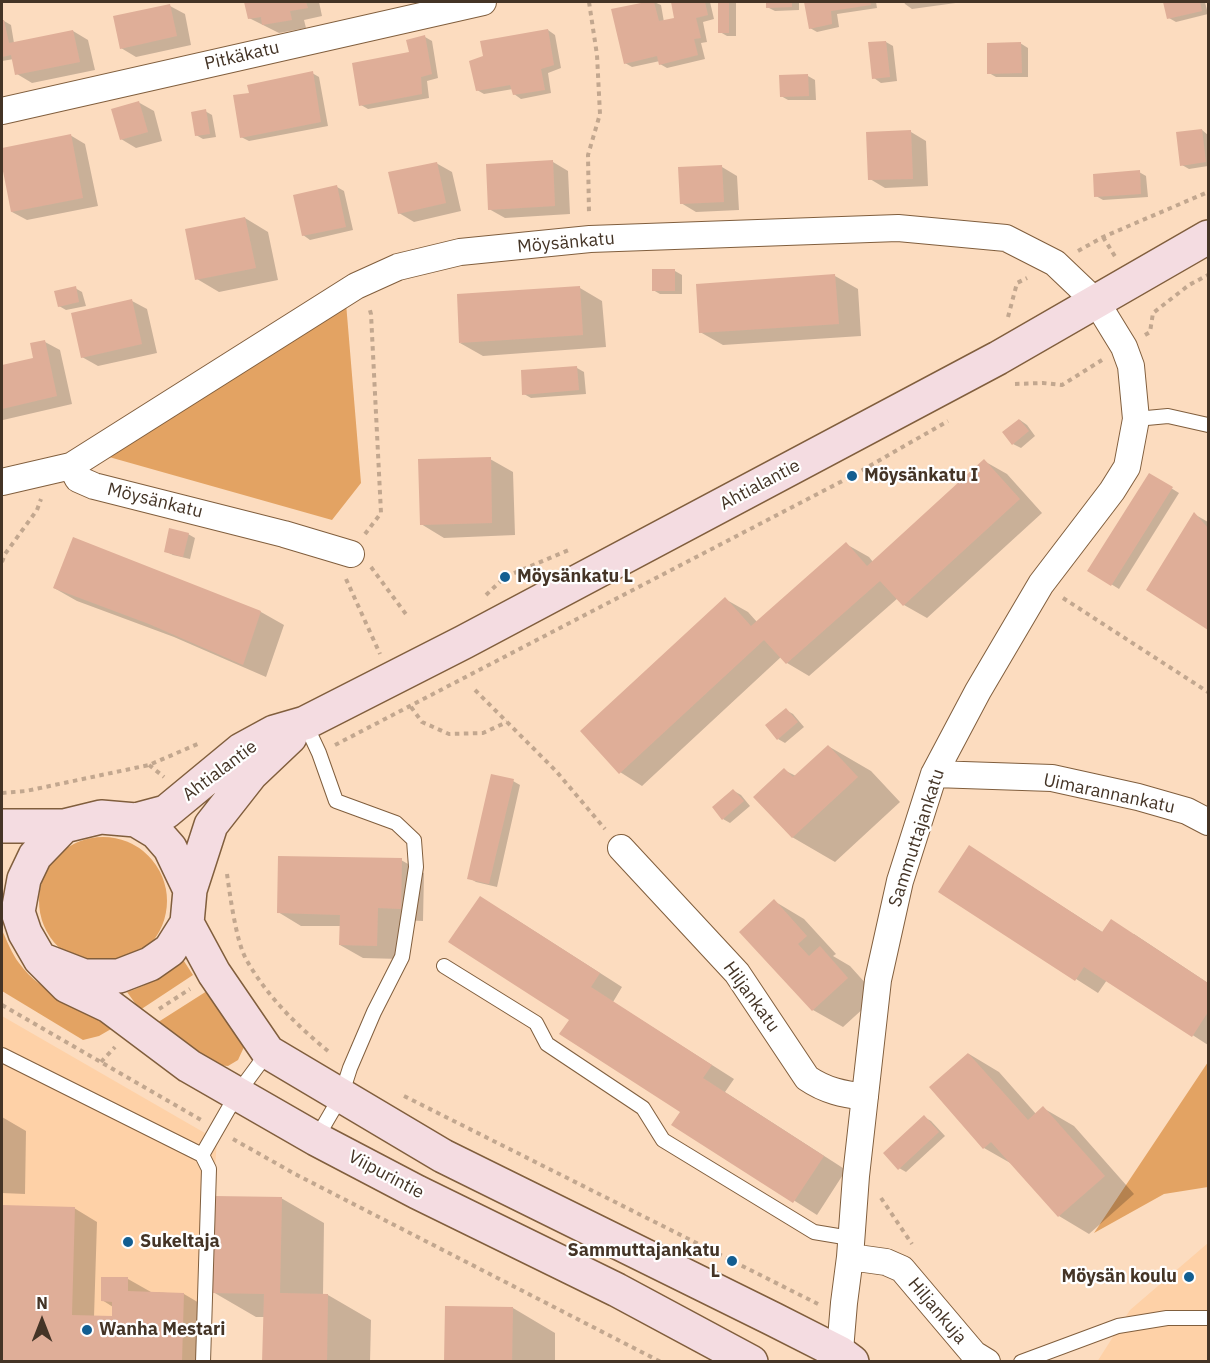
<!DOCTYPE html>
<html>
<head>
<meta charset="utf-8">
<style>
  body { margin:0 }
  #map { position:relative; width:1210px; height:1363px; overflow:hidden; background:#fcdcbf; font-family:"IBM Plex Sans",sans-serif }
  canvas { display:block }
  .frame { position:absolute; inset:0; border:3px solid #443426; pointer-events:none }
  .north { position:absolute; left:12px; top:1291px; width:60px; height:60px; -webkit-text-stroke:4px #fff; paint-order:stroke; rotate:0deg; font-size:16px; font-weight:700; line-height:24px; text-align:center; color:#443426 }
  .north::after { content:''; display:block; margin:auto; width:21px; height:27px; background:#443426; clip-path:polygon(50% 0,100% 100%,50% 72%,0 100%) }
</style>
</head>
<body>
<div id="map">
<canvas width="1210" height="1363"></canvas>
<div class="frame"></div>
<div class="north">N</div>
</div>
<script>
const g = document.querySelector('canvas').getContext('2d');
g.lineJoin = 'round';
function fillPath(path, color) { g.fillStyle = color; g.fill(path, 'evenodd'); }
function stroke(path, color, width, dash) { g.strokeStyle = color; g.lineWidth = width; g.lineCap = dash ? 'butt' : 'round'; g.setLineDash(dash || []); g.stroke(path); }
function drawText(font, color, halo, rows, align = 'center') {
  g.font = font + ' "IBM Plex Sans",sans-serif'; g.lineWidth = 4.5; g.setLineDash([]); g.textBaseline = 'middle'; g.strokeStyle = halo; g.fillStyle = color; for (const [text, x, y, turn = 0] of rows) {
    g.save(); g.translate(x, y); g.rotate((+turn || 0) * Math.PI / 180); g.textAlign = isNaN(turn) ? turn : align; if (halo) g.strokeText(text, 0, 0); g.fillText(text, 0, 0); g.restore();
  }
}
const built = new Path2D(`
  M2,1016L217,1140L201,1361H2Z
  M1208,1243V1361L1097,1362L1130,1310Z`);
const green = new Path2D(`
  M346,303L361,483L332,520L102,455Z
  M39 901a64 64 0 1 1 128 0a64 64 0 1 1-128 0Z
  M2,930C7,941 12,954 19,963C42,995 84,1008 118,1025L99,1036L83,1040L2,991Z
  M182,958L193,975L140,1010L127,992C149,985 165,974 182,958Z
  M207,991L241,1033L244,1047L238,1060L228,1066L215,1065L152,1026Z
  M1208,1062V1187L1164,1194L1094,1233Z`);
const shadow = new Path2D(`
  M246,2H319L322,16L304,20L306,28L279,33L249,18Z
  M654,2L661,5L664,22L676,19L672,2H710L714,19L703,22L707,42L701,43L705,59L667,68L660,64V61L632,67L625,63L613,10Z
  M720,2H736V36H727L720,32Z
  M767,2H799V10L775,11L767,7Z
  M805,2H876L877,8L837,14L839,27L817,32L810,28Z
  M904,2H963L912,9L905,4Z
  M1165,2H1205L1208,14L1176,22L1169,18Z
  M170,6L185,14L191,45L136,57L121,48Z
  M4,21L11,25L14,43L73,31L88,40L95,70L32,83L17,74L14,59L2,61V22Z
  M548,30L555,35L561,68L548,73L551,93L521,99L514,94L513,89L484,94L477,90Z
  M425,37L432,41L438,78L427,81L429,98L368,109L361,105Z
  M886,42L893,46L897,81L881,83L874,78Z
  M1020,43L1028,48V77H996L989,73Z
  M312,73L319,77L328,126L249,141L241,137L251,94Z
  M808,76L815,80L816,100H788L781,96Z
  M138,102L154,111L162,141L136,148L121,139Z
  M205,111L212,115L216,137L203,139L196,135Z
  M1202,130L1208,135V166L1189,169L1182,165Z
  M911,132L926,141L928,186L885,188L870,179Z
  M70,135L85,144L98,206L27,220L12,212L2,158V149Z
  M553,162L568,171L570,214L505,218L489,209Z
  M436,163L452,172L461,211L414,222L399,213Z
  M722,167L737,176L739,210L696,212L681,203Z
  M1139,172L1146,176L1148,197L1103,200L1096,196Z
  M337,187L344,191L353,230L310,240L303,235Z
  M245,218L268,232L278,280L219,292L197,279Z
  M675,271L682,275V294H660L653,290Z
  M835,276L858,289L861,336L723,345L700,332Z
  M75,288L82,292L86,306L66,310L59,306Z
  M580,288L602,301L606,347L483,356L460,343Z
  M132,301L147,309L157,353L98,366L82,357Z
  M45,342L60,350L72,404L3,420L2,419V367L35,359Z
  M577,368L584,372L586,394L531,398L524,394Z
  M1020,420L1027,425L1035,436L1021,448L1013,444Z
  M490,459L513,472L515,535L444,538L421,524Z
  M984,461L1007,474L1042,513L927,618L904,605L898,598L809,676L787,663L781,657L642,786L620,772L725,599L748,612L757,622L846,544L869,557L873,562Z
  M1150,475L1179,493L1119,589L1090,571Z
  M1194,514L1208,522V628L1148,589Z
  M188,534L195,538L190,559L173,555L165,551Z
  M74,539L261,612L284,625L266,677L174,637L77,601L54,588Z
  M786,710L793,714L804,727L785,743L778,739Z
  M828,746L871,771L900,802L835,862L792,837L784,770L796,776Z
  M513,781L520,785L497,887L476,882L469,878Z
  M734,791L741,795L750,806L730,823L723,819Z
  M401,860L424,873L423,921L401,920L400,959L363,958L340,945L341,926H301L278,912Z
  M992,861L1104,933L1134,934L1208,983V1045L1107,980L1098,993L940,892Z
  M774,901L804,919L836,954L833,956L850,966L877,996L843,1027L813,1010Z
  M503,911L622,987L613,1002L734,1079L725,1092L846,1170L817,1215L673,1124L682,1111L571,1019Z
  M969,1054L999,1072L1036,1114L1043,1108L1074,1126L1134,1194L1089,1234L1059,1216L1012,1164L984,1148Z
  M2,1117L26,1131L25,1194L2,1193Z
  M924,1117L931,1121L945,1136L906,1172L899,1168Z
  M281,1198L324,1223L323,1295H328L371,1320L370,1362H264V1317H256L213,1292Z
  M2,1206L74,1208L97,1222L94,1317L113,1318V1307L102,1300L128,1279L151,1292L184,1294L206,1307L205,1362H2Z
  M513,1308L555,1333V1362H445Z`);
const building = new Path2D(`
  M244,2H306L308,8L290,11L292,20L262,25L261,17L248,19Z
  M646,2H654L659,21L674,18L671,2H705L708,15L696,18L701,38L694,39L698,55L659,65L657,56L624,64L611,9Z
  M718,2H729V33H718Z
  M766,2H792V7L766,8Z
  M804,2H870L871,5L831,11L832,24L809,29Z
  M1163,2H1200L1202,11L1167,19Z
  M170,4L177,36L120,49L113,16Z
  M2,20H4L9,43L73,30L80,62L15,75L11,55L2,57Z
  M548,29L554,65L541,69L545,90L513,95L510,85L476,91L469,61L483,56L480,41Z
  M425,35L432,74L421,77L422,94L359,106L352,63L409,52L406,40Z
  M886,41L890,77L872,79L868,42Z
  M1021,42L1022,73L987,74V43Z
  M313,71L321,122L240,138L233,95L249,93L247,85Z
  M808,74L809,96L780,97L779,75Z
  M139,101L148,132L120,140L111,109Z
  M206,109L210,134L195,136L191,112Z
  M1202,129L1206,162L1180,166L1176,132Z
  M911,130L913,179L868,180L866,132Z
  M71,134L83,198L11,212L2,166V148Z
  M553,160L555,206L488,210L486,164Z
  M437,162L446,203L398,214L388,172Z
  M722,165L724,202L680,204L678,167Z
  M1140,170L1141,194L1094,197L1093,174Z
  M337,185L346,227L302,236L293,195Z
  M245,217L256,268L195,280L185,229Z
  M652,269H675V291H652Z
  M835,274L839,324L699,333L696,284Z
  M76,286L79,302L58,307L54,291Z
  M580,286L583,335L459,343L457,294Z
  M132,299L142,344L81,358L71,313Z
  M45,340L57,396L2,409V365L33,358L30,343Z
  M577,366L579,390L522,395L521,370Z
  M1019,419L1029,431L1012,445L1002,432Z
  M491,457L492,523L420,525L418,459Z
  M984,459L1020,499L903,606L880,581L786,664L764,640L619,774L580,731L725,597L751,626L846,542L867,566Z
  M1149,473L1173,487L1111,586L1087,571Z
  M1194,512L1208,528V630L1146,590Z
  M169,528L189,533L183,557L164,552Z
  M73,537L261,611L243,665L149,624L53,588Z
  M786,708L798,722L777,740L765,725Z
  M828,745L858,777L792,838L753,797L784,768L793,777Z
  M491,774L514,779L489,884L467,879Z
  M733,789L744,801L722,820L712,807Z
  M969,845L1102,932L1111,919L1208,983V1012L1192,1037L1084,967L1075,981L938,892Z
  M278,856L402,858L401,909L378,908L377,946L339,945L340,915L277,913Z
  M480,896L600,973L591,987L712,1065L703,1078L824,1156L793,1203L671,1125L680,1112L559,1034L569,1020L448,942Z
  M774,899L807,936L798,944L809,956L820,946L848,978L812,1011L739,932Z
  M968,1053L1028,1120L1043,1106L1105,1176L1058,1217L991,1142L983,1149L929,1087Z
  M924,1115L939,1132L898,1170L883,1153Z
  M214,1196L282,1197L280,1293L328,1294L327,1362H262L264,1294L212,1293Z
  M2,1205L75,1207L72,1315L112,1316V1302L101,1301V1277H128V1291L184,1293L182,1362H2Z
  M445,1306L513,1307L512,1362H444Z`);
const path = new Path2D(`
  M589,2L597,55L600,114L588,155L589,214
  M1103,237L1116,258
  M1078,251L1103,237L1208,192
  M1008,317L1017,283L1027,278
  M1145,335L1150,332L1153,313L1189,285L1208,275
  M1015,384L1043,383L1062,385L1102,360
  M365,534L381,513L371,314L369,307
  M2,562L5,554L37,510L41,499
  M371,567L408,617
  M346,579L380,654
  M486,595L505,577L571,549
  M1063,598L1208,692
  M475,690L556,771L605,829
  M411,707L422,722L449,734L483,733L507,722
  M335,745L852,476L948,421
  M149,765L164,777
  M2,793L26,791L149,765L200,743
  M227,874C230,895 236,941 246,959C266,995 296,1025 328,1051
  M2,1005L201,1120
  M159,1009L190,989
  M101,1062L115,1047
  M404,1096L818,1304
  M233,1139L295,1174L661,1362
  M881,1198L912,1244`);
const lane = new Path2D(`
  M1136,419L1168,416L1208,425
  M305,723L319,753L336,801L396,823L414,840L416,867L402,957L374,1012L350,1068L341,1096L316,1139
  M444,966L536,1023L547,1044L643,1108L663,1140L814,1232L850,1238
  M2,1055L202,1155L237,1094L268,1052
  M202,1155L209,1169L203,1362
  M1021,1362L1118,1326L1167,1318H1208`);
const street = new Path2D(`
  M2,111L483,2
  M71,466L78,479L94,486L284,534L351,554
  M2,482L71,466L356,286L398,267L460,252L590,239L898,228L1006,238L1055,263L1097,303L1124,347L1131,366L1136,419L1127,467L1112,491L1041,584L978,691L934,774L900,881L878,980L856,1176L850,1257L844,1303L839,1362
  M934,774L1052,778L1138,797L1187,811L1208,822
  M621,848L737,973L807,1078C826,1091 843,1094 865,1097
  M850,1257L886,1262L902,1269L974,1354L987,1362`);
const secondary = new Path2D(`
  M136,820L166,812L241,750L274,732L305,723L464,642L998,358L1208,237
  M2,826H64
  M190,890L211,825L251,774L290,737
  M187,923L214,973L268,1052L443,1156L773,1319L840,1353L852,1362
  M40,959L84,976H119L150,964L170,950L187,923L190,890L170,848L156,832L136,820L101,817L64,826L35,856L24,879L18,912L25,933L40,959L67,986L109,1006L189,1066L316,1139L417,1192L617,1290L751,1362`);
const markers = [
  [852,476,6,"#135e91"],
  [505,577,6,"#135e91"],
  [128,1242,6,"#135e91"],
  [732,1261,6,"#135e91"],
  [1189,1277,6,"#135e91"],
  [87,1330,6,"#135e91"]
];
const streetNames = [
  ["Pitkäkatu",242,56,-13],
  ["Möysänkatu",566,243,-5],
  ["Ahtialantie",760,485,-28],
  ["Möysänkatu",155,501,14],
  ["Ahtialantie",220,771,-37],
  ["Uimarannankatu",1109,794,12],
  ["Sammuttajankatu",917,838,-72],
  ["Hiljankatu",751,997,54],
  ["Viipurintie",386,1175,28],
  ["Hiljankuja",937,1311,50]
];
const poiNames = [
  ["Möysänkatu I",864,476],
  ["Möysänkatu L",517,577],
  ["Sukeltaja",140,1242],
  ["Sammuttajankatu",720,1251,"right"],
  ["L",720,1272,"right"],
  ["Möysän koulu",1177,1277,"right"],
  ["Wanha Mestari",99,1330]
];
fillPath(built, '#fed1a7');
fillPath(green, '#e3a363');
fillPath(shadow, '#0003');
fillPath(building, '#dfae98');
stroke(lane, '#805e3d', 16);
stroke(street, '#805e3d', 28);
stroke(secondary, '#805e3d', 36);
stroke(path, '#c2a78f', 4, [4.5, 4.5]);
stroke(lane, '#fff', 14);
stroke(street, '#fff', 26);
stroke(secondary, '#f4dce1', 33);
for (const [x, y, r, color] of markers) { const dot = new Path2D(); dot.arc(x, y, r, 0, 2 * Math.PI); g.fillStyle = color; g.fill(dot); stroke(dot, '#fff', 2); }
drawText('18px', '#443426', '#fff', streetNames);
drawText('bold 18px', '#443426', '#fff', poiNames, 'left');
</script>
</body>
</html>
